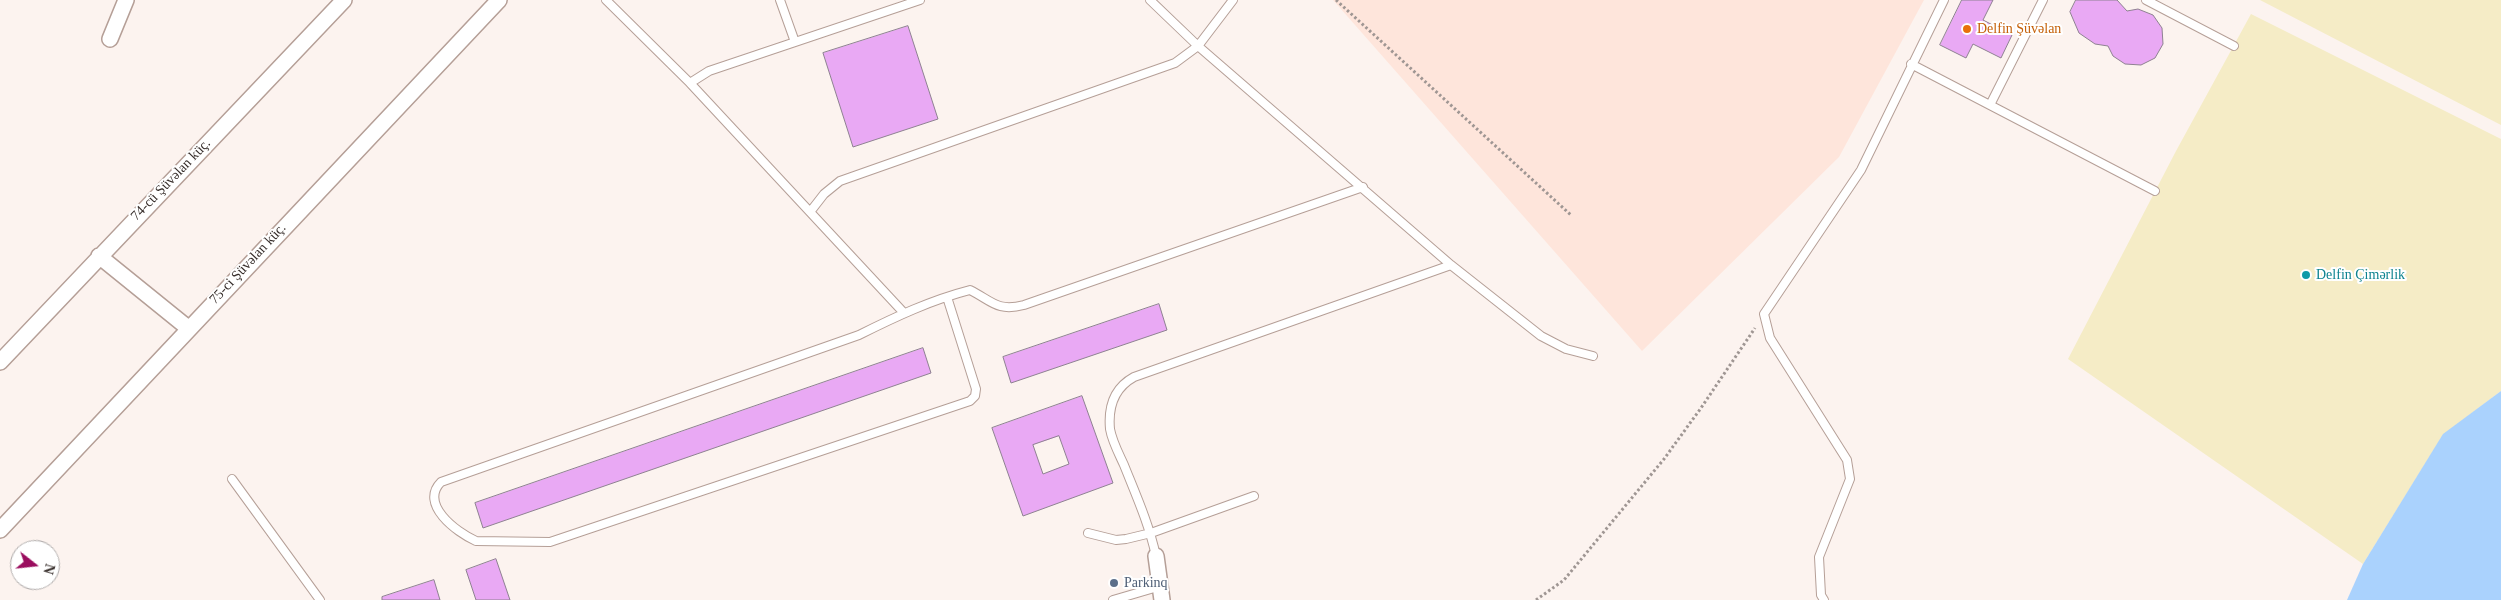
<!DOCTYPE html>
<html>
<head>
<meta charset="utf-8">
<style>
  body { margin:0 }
  #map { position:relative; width:2501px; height:600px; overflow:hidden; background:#fcf3ef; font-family:Georgia,serif }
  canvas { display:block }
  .north { position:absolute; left:10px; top:540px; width:50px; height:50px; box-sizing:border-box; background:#fff; border:1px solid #afabaa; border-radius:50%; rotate:106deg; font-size:14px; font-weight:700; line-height:20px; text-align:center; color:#362d2a }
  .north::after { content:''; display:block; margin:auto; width:18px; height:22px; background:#9a0d5e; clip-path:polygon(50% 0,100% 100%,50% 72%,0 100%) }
</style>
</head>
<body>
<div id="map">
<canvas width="2501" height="600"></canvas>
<div class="north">N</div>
</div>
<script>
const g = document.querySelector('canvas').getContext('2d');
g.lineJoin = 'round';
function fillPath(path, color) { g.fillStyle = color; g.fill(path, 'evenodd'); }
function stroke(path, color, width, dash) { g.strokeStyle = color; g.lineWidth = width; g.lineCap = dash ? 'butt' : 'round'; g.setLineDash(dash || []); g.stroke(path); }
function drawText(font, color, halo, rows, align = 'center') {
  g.font = font + ' Georgia,serif'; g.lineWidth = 4; g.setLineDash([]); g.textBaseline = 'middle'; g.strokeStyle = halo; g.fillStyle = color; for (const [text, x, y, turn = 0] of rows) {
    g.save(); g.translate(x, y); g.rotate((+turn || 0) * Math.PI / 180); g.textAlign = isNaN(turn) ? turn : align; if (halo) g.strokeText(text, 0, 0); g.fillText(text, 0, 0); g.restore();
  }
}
const built = new Path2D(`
  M1333,0H1924L1839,157L1642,351Z`);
const sand = new Path2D(`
  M2260,0H2501V125Z
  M2251,14L2501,139V391L2443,435L2363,564L2068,359L2176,151Z`);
const water = new Path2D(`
  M2501,391V600H2347L2363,564L2443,434Z`);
const building = new Path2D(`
  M1962,0H1993L1983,20L2012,35L2001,58L1973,44L1966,58L1940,45Z
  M2076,0H2117L2127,11L2138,9L2153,15L2162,28L2163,44L2155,58L2141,65L2125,64L2113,56L2108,46L2095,44L2079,33L2070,12Z
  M908,26L938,119L853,147L823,53Z
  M1159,304L1167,330L1011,383L1003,357Z
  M923,348L931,373L483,528L475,503Z
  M1082,396L1113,483L1023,516L992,428ZM1059,436L1069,464L1043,474L1033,445Z
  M496,559L510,600H476L466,570Z
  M434,580L440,600H382V597Z`);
const path = new Path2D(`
  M1336,0L1572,216
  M1536,600L1564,580L1664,459L1701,408L1755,328`);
const service = new Path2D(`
  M606,0L690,83L904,313
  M780,0L795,42
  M1150,0L1198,46L1451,265L1541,336L1566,349L1593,356
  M2146,0L2234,46
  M1911,64L2155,191
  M690,83L709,71L920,0
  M1990,105L2043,0
  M810,212L824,194L840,181L1175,63L1198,46L1233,0
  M947,297L976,389L975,396L970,401L550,542L476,541C456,532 419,504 441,482L859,335C895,317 931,300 970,290C992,301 997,312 1024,305L1363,187
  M232,479L320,600
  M1088,533L1116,540L1126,539L1151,533L1254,496
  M1156,556C1149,524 1136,495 1124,465C1119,454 1112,441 1110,429C1108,407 1114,388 1134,377L1451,265
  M1113,600L1161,586
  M1824,600L1821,595L1819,557L1850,479L1847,460L1770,338L1764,314L1861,170L1944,0`);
const minor = new Path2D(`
  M110,39L126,0
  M99,256L188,328
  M0,362L344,0
  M0,530L499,0
  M1156,556L1162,600`);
const markers = [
  [1967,29,5,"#e8710a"],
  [2306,275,5,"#0f9aa8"],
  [1114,583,5,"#5c6f8a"]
];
const foodNames = [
  ["Delfin Şüvəlan",1977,29]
];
const streetNames = [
  ["74-cü Şüvəlan küç.",171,180,-46],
  ["75-ci Şüvəlan küç.",248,264,-47]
];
const cultureNames = [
  ["Delfin Çimərlik",2316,275]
];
const serviceNames = [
  ["Parkinq",1124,583]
];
fillPath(built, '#fee5db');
fillPath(sand, '#f5ecc6');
fillPath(water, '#aad2fd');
fillPath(building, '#e9a9f4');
stroke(building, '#8e8191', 1);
stroke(service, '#b59f97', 10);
stroke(minor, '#b59f97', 18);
stroke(path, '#9f9693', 3, [2.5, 2.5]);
stroke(service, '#fff', 8);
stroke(minor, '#fff', 15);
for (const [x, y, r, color] of markers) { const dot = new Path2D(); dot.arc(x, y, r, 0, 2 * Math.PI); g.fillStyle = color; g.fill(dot); stroke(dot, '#fff', 2); }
drawText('14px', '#c56008', '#fff', foodNames, 'left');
drawText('14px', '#362d2a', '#fff', streetNames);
drawText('14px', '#0d838f', '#fff', cultureNames, 'left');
drawText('14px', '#4e5e75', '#fff', serviceNames, 'left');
</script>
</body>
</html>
